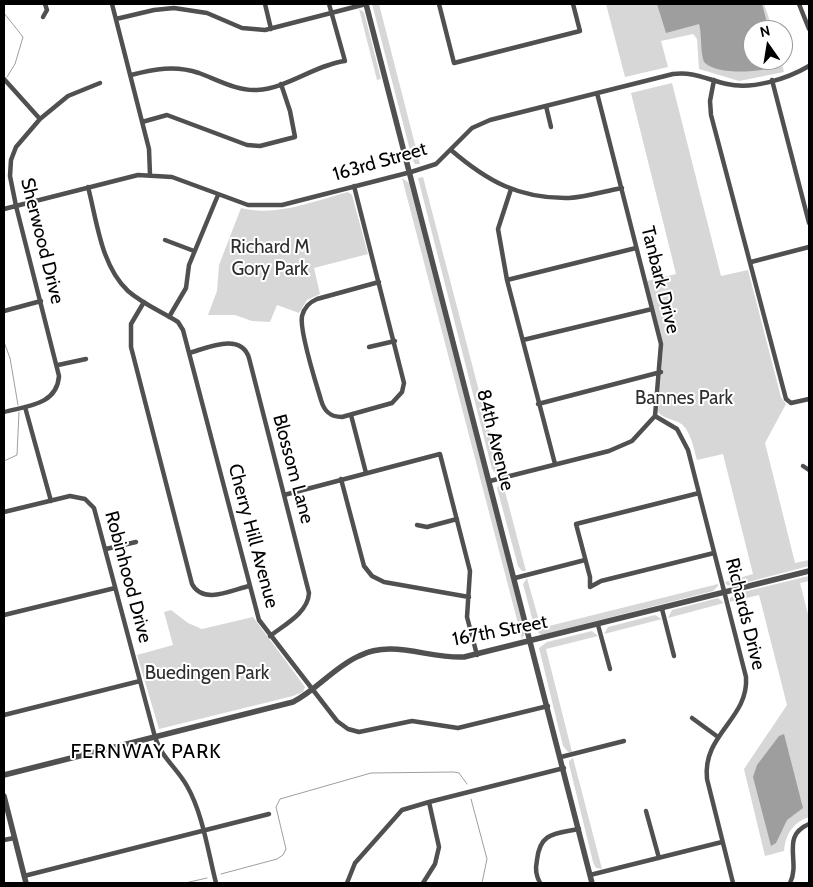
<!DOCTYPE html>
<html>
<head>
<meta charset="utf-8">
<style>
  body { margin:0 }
  #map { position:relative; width:813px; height:887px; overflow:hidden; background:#fff; font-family:Cabin,sans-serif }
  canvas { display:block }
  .frame { position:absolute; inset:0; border:5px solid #000; pointer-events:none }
  .north { position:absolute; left:743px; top:20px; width:50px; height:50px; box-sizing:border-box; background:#fff; border:1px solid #999; border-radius:50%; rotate:347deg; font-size:14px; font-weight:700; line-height:20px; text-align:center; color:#000 }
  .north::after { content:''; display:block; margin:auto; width:18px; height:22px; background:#000; clip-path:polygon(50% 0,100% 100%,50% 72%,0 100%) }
</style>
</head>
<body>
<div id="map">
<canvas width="813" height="887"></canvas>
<div class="frame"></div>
<div class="north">N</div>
</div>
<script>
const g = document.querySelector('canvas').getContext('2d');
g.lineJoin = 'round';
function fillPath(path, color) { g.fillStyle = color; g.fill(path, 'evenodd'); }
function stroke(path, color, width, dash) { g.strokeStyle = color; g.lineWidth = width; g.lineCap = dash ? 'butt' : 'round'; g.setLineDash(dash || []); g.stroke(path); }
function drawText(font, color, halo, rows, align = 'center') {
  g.font = font + ' Cabin,sans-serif'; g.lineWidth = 4; g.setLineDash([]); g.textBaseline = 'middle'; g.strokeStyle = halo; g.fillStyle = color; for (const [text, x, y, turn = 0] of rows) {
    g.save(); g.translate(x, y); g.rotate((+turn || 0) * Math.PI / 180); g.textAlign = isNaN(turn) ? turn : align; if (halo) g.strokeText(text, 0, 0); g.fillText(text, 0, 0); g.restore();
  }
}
const green = new Path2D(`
  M372,4H379L420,164H415L412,158Z
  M606,4H764L773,30H753V60H781L784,72L739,81L699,69L697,39L693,34L661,41L668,67L625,77Z
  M359,9L364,12L381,79L377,80Z
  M672,83L721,276L748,270L781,397L786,404L765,443L795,563L809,560V566L733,586L727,585L725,582L753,574L723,454L697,460C694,449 690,427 678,422C671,419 663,418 658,412L663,348L647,281L676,274L631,93Z
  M423,177L501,475L496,474L492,469L418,178Z
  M402,178L409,183L525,632L522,639Z
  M348,192L352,195L368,254L314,268L320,294L307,300L299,313L277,305L270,322L252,321L235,315H208L217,291L219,265L241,208C276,217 314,201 348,192Z
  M502,480L526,571H522L518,566L497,488Z
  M809,576V581L800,583L809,618V817C793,822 785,835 784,851L765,856L744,769L787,705L759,595L730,602V598L735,594Z
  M527,578L541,628L718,584V586L713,591L541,635L535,629L523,584Z
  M718,598L724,603L668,618L672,610Z
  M171,610L188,623L202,629L253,617L305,687L303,692L293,696L159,729L137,655L173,645L164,612Z
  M655,615L662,619L604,634L608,627Z
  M592,631L598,636L546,649L572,752H568L563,746L539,648L547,642Z
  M573,758L602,869L596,868L593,862L569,764V761Z`);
const water = new Path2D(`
  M657,4H762L769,30H753V60H777L778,65C764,73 717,75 705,63C700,57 702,32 699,24L666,33Z
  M784,734L803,808L787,820L776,843L771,846L753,777L757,765L779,736Z`);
const stream = new Path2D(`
  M4,13L23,37L15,64L7,77
  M4,342L10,358L18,405
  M4,461L17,455L19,412
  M471,799L487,859L482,883
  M221,874L277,859L283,855L286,849L276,807L280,799L371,773L454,772L459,773L467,784
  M185,883L207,878`);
const minor = new Path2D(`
  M112,4L149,149L150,175
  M265,4L271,29
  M439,4L454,63L580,31L573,4
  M799,4L809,29
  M43,17L47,10L45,4
  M116,19L154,10L174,8L207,13L242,28L265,30L366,4
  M131,75C154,69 175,65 199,73C218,80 237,91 257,90C288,88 315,65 345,61L329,4
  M4,79L40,119
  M714,80L710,101L711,115L786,399L791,403L809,399
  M772,80L809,223
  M546,106L551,127
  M142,122L167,115L247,145L260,146L295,137L290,111L281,84
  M451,150C487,181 519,199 569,198C586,197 605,191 622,188
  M354,186L404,383L402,392L392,403L342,417C330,417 324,411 321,400C316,383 299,331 302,316C304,308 310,302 317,299L379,282
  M88,187C97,221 101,266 128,291C143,304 162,312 178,322L183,330L259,620L337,721L348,729L359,732L412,721L458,728L548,706
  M511,189L498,229L507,280L555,464
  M4,209L138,175L172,177L248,205H282L411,172L436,164L472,128L490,120L673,74C693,71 708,80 727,84C752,90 787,79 809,66
  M165,240L194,251
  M751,262L809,247
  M507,280L636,248
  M144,302L131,324V347L192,584C203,605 232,590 249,586
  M4,311L41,301
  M169,317L186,288L189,265L218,195
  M523,340L652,309
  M369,347L395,341
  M189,353C207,348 241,332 249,358L309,593C308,613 284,625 270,636
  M58,365L86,359
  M538,404L661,372
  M25,407L51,501
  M4,412C27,406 57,405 59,376L16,206L10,176L11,160L16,147L40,119L68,96L100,83
  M351,415L366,473
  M655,416L677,429L688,450L746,677C749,719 702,734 707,779L733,883
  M803,466L809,470
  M341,479L364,566L372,576L384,582L469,597
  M490,481L609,451L632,441L655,416L661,344L597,93
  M699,493L576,524L590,577V587L601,581L714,553
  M284,495L440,454L470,571L467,617L477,655
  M4,512L70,496L85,499L94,508L155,737C161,757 177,768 187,786C203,814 208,852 216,883
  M417,525L427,527L457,519
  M106,549L136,542
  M515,578L585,560
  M662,609L674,656
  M4,615L115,588
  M598,625L610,669
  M4,715L140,681
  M692,718L718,737
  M561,757L624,741
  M646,811L659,858
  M4,840L14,838
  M590,875L722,842
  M24,876L269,814
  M347,883L355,863L402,810L429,802L564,768
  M423,883L435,864L439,847L429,802
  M540,883C536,875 535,870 537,860C540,832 555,834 579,829
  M790,883C801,862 780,836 809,824`);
const tertiary = new Path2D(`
  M366,4L592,883
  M4,775L293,702C317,690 334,667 359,656C392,639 429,659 464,657L809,571
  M4,796L26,883`);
const streetNames = [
  ["163rd Street",380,162,-16],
  ["Sherwood Drive",42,241,76],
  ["Tanbark Drive",660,280,76],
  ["84th Avenue",495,440,76],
  ["Blossom Lane",293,469,75],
  ["Cherry Hill Avenue",253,536,75],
  ["Robinhood Drive",128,577,75],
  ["Richards Drive",745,614,76],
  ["167th Street",500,631,-11]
];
const parkNames = [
  ["Richard M",270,247],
  ["Gory Park",270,269],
  ["Bannes Park",684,398],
  ["Buedingen Park",207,673]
];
const neighbourhoodNames = [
  ["FERNWAY PARK",146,752]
];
fillPath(green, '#d7d7d7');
fillPath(water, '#9e9e9e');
stroke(stream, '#9e9e9e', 1);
stroke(minor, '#505050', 4.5);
stroke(tertiary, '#505050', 5.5);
drawText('19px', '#000', '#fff', streetNames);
drawText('19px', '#2e2e2e', '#fff', parkNames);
g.letterSpacing = '1px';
drawText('20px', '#000', '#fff', neighbourhoodNames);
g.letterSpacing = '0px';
</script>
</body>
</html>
